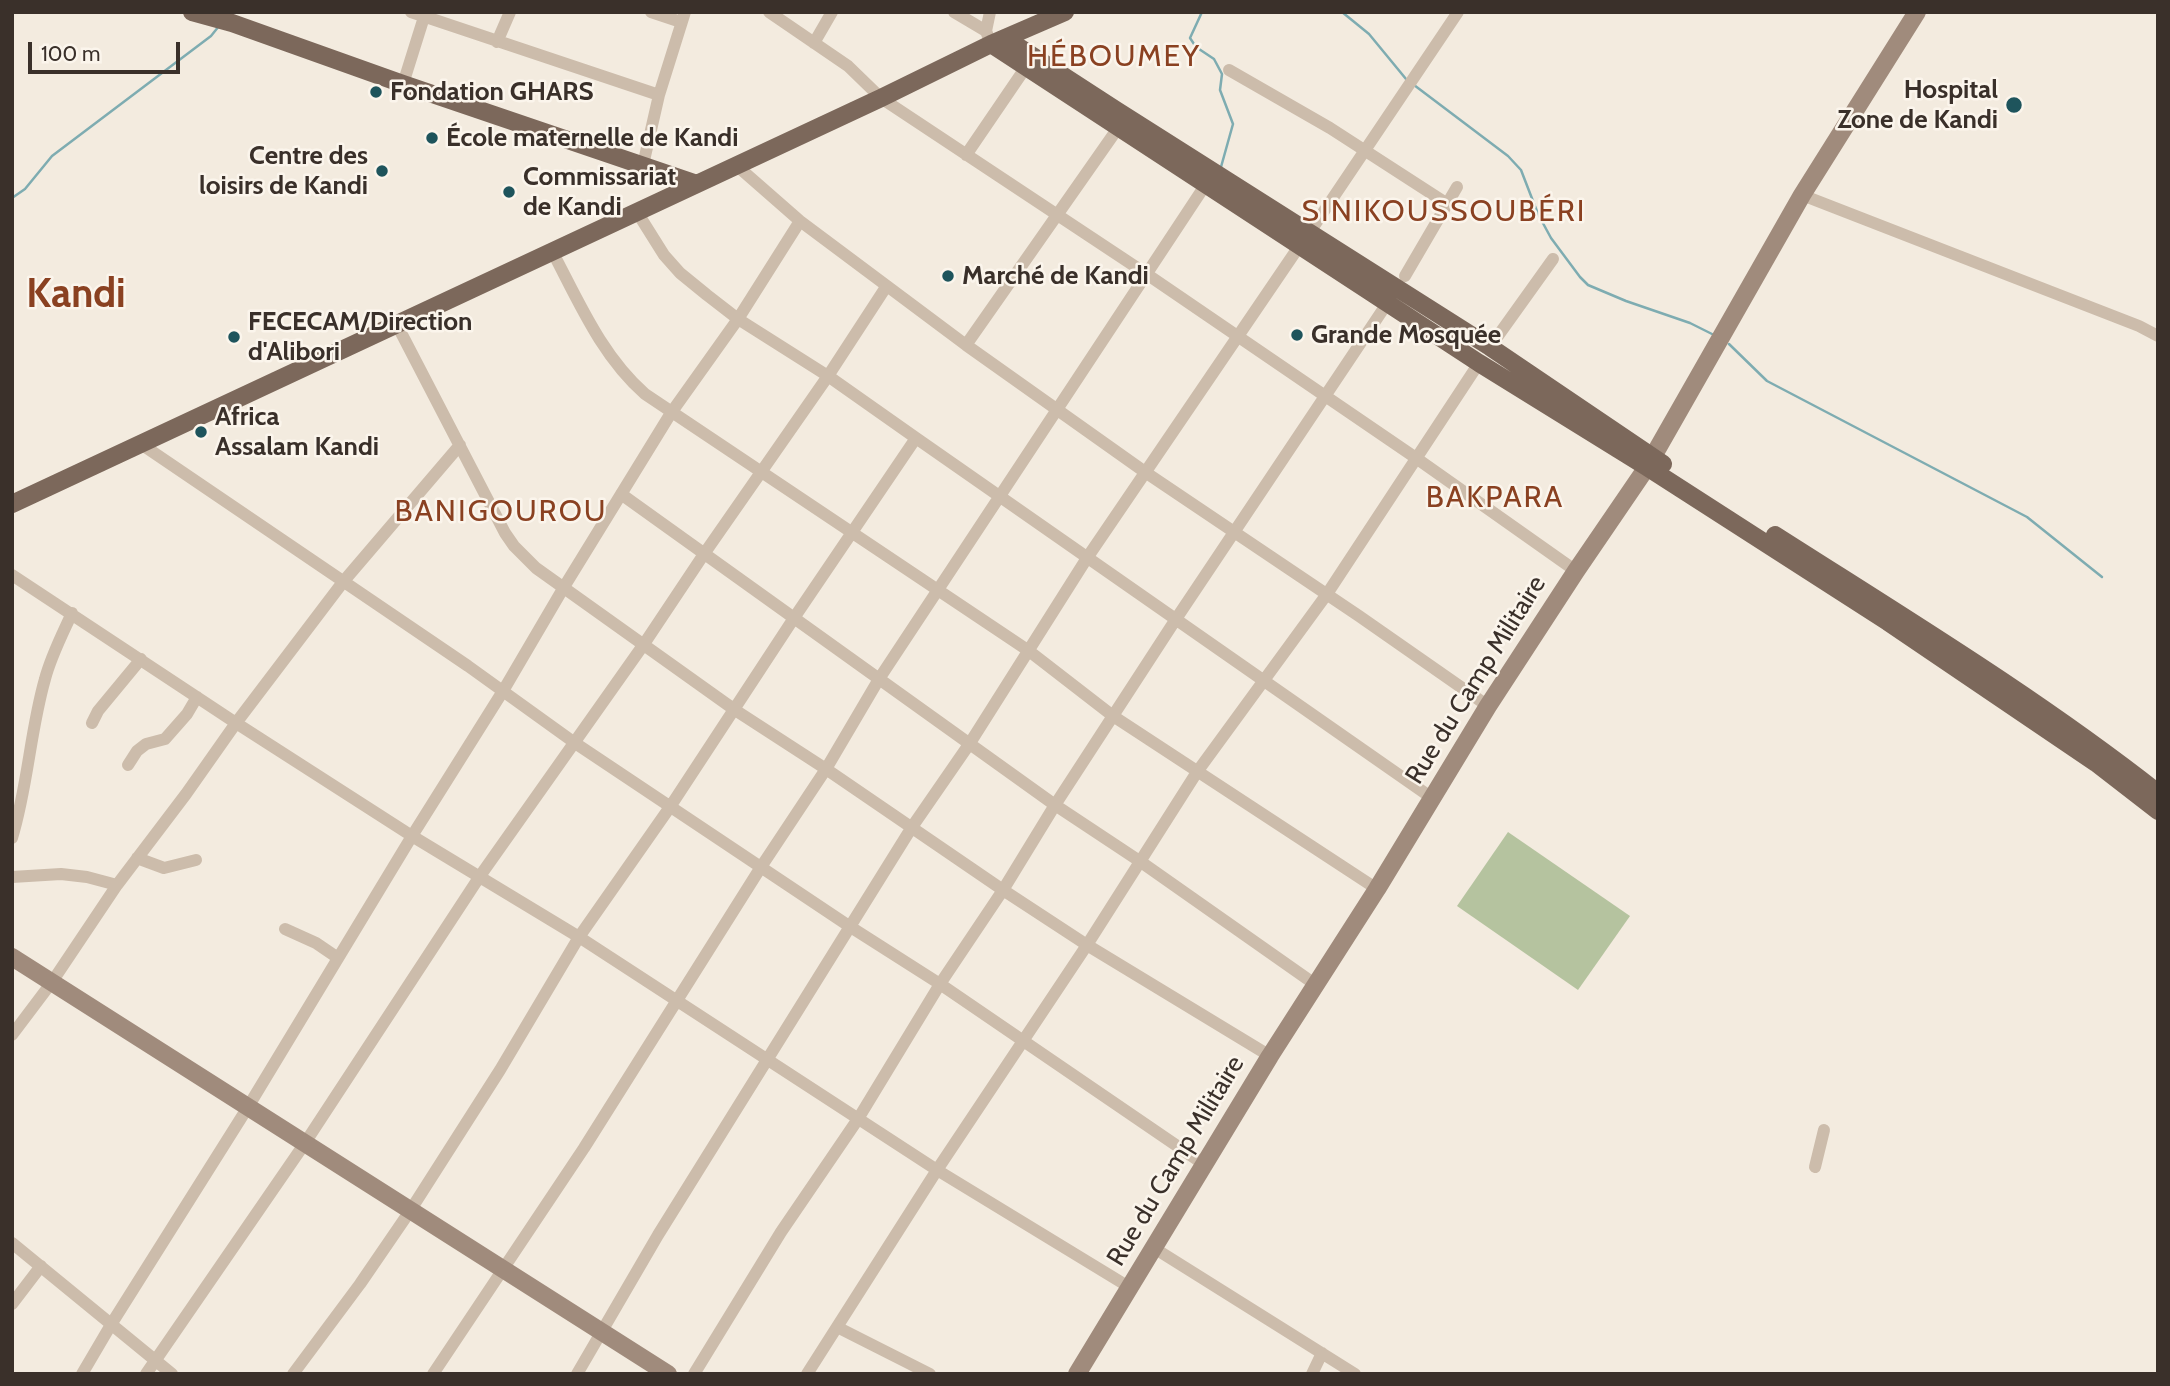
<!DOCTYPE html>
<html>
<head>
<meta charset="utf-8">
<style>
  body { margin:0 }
  #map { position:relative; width:2170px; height:1386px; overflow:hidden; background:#f3ebdf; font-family:Cabin,sans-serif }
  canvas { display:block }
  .frame { position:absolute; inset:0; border:14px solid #3a302a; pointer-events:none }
  .scale { position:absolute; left:28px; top:42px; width:152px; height:32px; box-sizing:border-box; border:4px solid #3a302a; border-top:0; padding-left:9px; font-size:21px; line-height:24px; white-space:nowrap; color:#3a302a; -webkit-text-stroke:5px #fbf5ec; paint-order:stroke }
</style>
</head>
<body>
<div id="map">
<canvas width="2170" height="1386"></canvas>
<div class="frame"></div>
<div class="scale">100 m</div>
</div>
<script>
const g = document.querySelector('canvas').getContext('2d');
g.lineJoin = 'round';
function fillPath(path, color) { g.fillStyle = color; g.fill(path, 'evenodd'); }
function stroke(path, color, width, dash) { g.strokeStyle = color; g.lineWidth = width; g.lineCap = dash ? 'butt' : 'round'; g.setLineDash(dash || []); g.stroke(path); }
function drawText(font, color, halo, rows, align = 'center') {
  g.font = font + ' Cabin,sans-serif'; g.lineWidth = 5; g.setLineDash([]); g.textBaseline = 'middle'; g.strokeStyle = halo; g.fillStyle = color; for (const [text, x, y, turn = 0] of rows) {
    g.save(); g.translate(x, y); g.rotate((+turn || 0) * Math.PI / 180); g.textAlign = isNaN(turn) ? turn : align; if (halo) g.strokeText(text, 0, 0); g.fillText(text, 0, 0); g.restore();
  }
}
const green = new Path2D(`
  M1508,832L1630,916L1578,990L1457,906Z`);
const stream = new Path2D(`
  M1202,12L1190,38L1196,47L1214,59L1222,74L1220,90L1233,124L1221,167
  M1342,12L1369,34L1406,79
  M1414,85L1508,156L1521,170L1538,214L1551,238L1580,277L1588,285L1626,301L1690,323L1714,335
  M12,198L25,189L52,156L211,36L219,26
  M1729,344L1767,381L2027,517L2102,577`);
const street = new Path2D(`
  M411,12L659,95
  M651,12L681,22
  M769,12L848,66L881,98L1148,275L1416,458L1576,571
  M954,12L986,31L991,44
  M986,31L990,12
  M497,42L510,12
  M814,43L832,12
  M1229,70L1330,128L1446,203
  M403,84L424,17
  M966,155L1026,67
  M643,165L659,95L685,12
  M736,165L800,221L966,345L1145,472L1359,616L1488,706
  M1802,195L2139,326L2158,336
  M637,212L664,255L680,273L707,295L738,319L828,376L916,438L1432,798
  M1310,232L1458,12
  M552,251C579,302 601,355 645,394L1029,651L1113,716L1377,889
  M1405,276L1457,187
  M396,323L505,533L514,546L536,568L735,710L826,769L1003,890L1087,945L1270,1056
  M966,345L1118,128
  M1490,347L1553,259
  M141,444L468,666L575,743L849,926L940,984L1205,1165
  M621,494L1055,805L1141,862L1316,985
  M12,575L236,723L412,836L579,937L937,1170L1129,1287
  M92,723L98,711L141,659
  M128,765L137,751L146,744L165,739L187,714L197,697
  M12,838C28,786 30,731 45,679C51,656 62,635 72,613
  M137,858L164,868L196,860
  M12,877L61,874L87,877L117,885
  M285,929L316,943L338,958
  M12,1035L52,982L117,885L186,794L236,723L343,582L460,445
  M1815,1167L1824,1130
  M12,1243L172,1374
  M1154,1248L1355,1374
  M12,1304L41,1266
  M837,1327L930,1374
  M82,1374L112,1323L248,1107L412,836L503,691L564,587L671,413L738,319L800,221
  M146,1374L305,1143L480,876L644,644L704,554L828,376L886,287
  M293,1374L360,1284L410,1211L500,1070L579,937L670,807L794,618L916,438
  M433,1374L584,1148L761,867L826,769L879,679L1206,184
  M577,1374L658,1235L912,827L970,743L1087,558L1300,245
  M694,1374L781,1232L858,1119L940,984L1003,890L1055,805L1176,619L1388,302
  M807,1374L937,1170L1087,945L1197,772L1327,594L1479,363
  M1312,1374L1322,1353`);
const secondary = new Path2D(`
  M12,957L668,1374
  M1077,1374L1270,1056L1377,889L1488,706L1576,571L1647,467L1802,195L1917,12`);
const primary = new Path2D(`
  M192,12L232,23L403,84L697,184
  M1005,38L1116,110L1490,347L1663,464
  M991,44L1479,363L1647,467L1888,622L2096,763L2158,811
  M12,504L881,98L991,44L1065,12
  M1775,535C1905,618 2037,698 2158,793`);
const markers = [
  [376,92,7,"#1e545c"],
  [2014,105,9,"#1e545c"],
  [432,138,7,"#1e545c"],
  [382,171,7,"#1e545c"],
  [509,192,7,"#1e545c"],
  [948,276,7,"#1e545c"],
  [1297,335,7,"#1e545c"],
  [234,337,7,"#1e545c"],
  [201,432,7,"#1e545c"]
];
const poiNames = [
  ["Hospital",1998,90,"right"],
  ["Zone de Kandi",1998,120,"right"],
  ["Fondation GHARS",390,92],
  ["École maternelle de Kandi",446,138],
  ["Centre des",368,156,"right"],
  ["loisirs de Kandi",368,186,"right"],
  ["Commissariat",523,177],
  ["de Kandi",523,207],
  ["Marché de Kandi",962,276],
  ["FECECAM/Direction",248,322],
  ["d'Alibori",248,352],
  ["Grande Mosquée",1311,335],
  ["Africa",215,417],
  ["Assalam Kandi",215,447]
];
const streetNames = [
  ["Rue du Camp Militaire",1476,680,-58],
  ["Rue du Camp Militaire",1176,1161,-59]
];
const quarterNames = [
  ["HÉBOUMEY",1114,57],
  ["SINIKOUSSOUBÉRI",1444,212],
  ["BAKPARA",1495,498],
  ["BANIGOUROU",501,512]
];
const townNames = [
  ["Kandi",76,295]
];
fillPath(green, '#b5c39f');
stroke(stream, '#7eacb1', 2.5);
stroke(street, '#ccbcab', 12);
stroke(secondary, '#a08b7c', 18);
stroke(primary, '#7c685b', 18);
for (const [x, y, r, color] of markers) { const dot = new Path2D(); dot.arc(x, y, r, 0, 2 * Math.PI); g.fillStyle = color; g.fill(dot); stroke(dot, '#fbf5ec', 2.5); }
drawText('bold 26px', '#3a302a', '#fbf5ec', poiNames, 'left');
drawText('26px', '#3a302a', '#fbf5ec', streetNames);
g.letterSpacing = '2px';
drawText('30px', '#8a4121', '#fbf5ec', quarterNames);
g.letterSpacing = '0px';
drawText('bold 40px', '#8a4121', '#fbf5ec', townNames);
</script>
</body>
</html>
